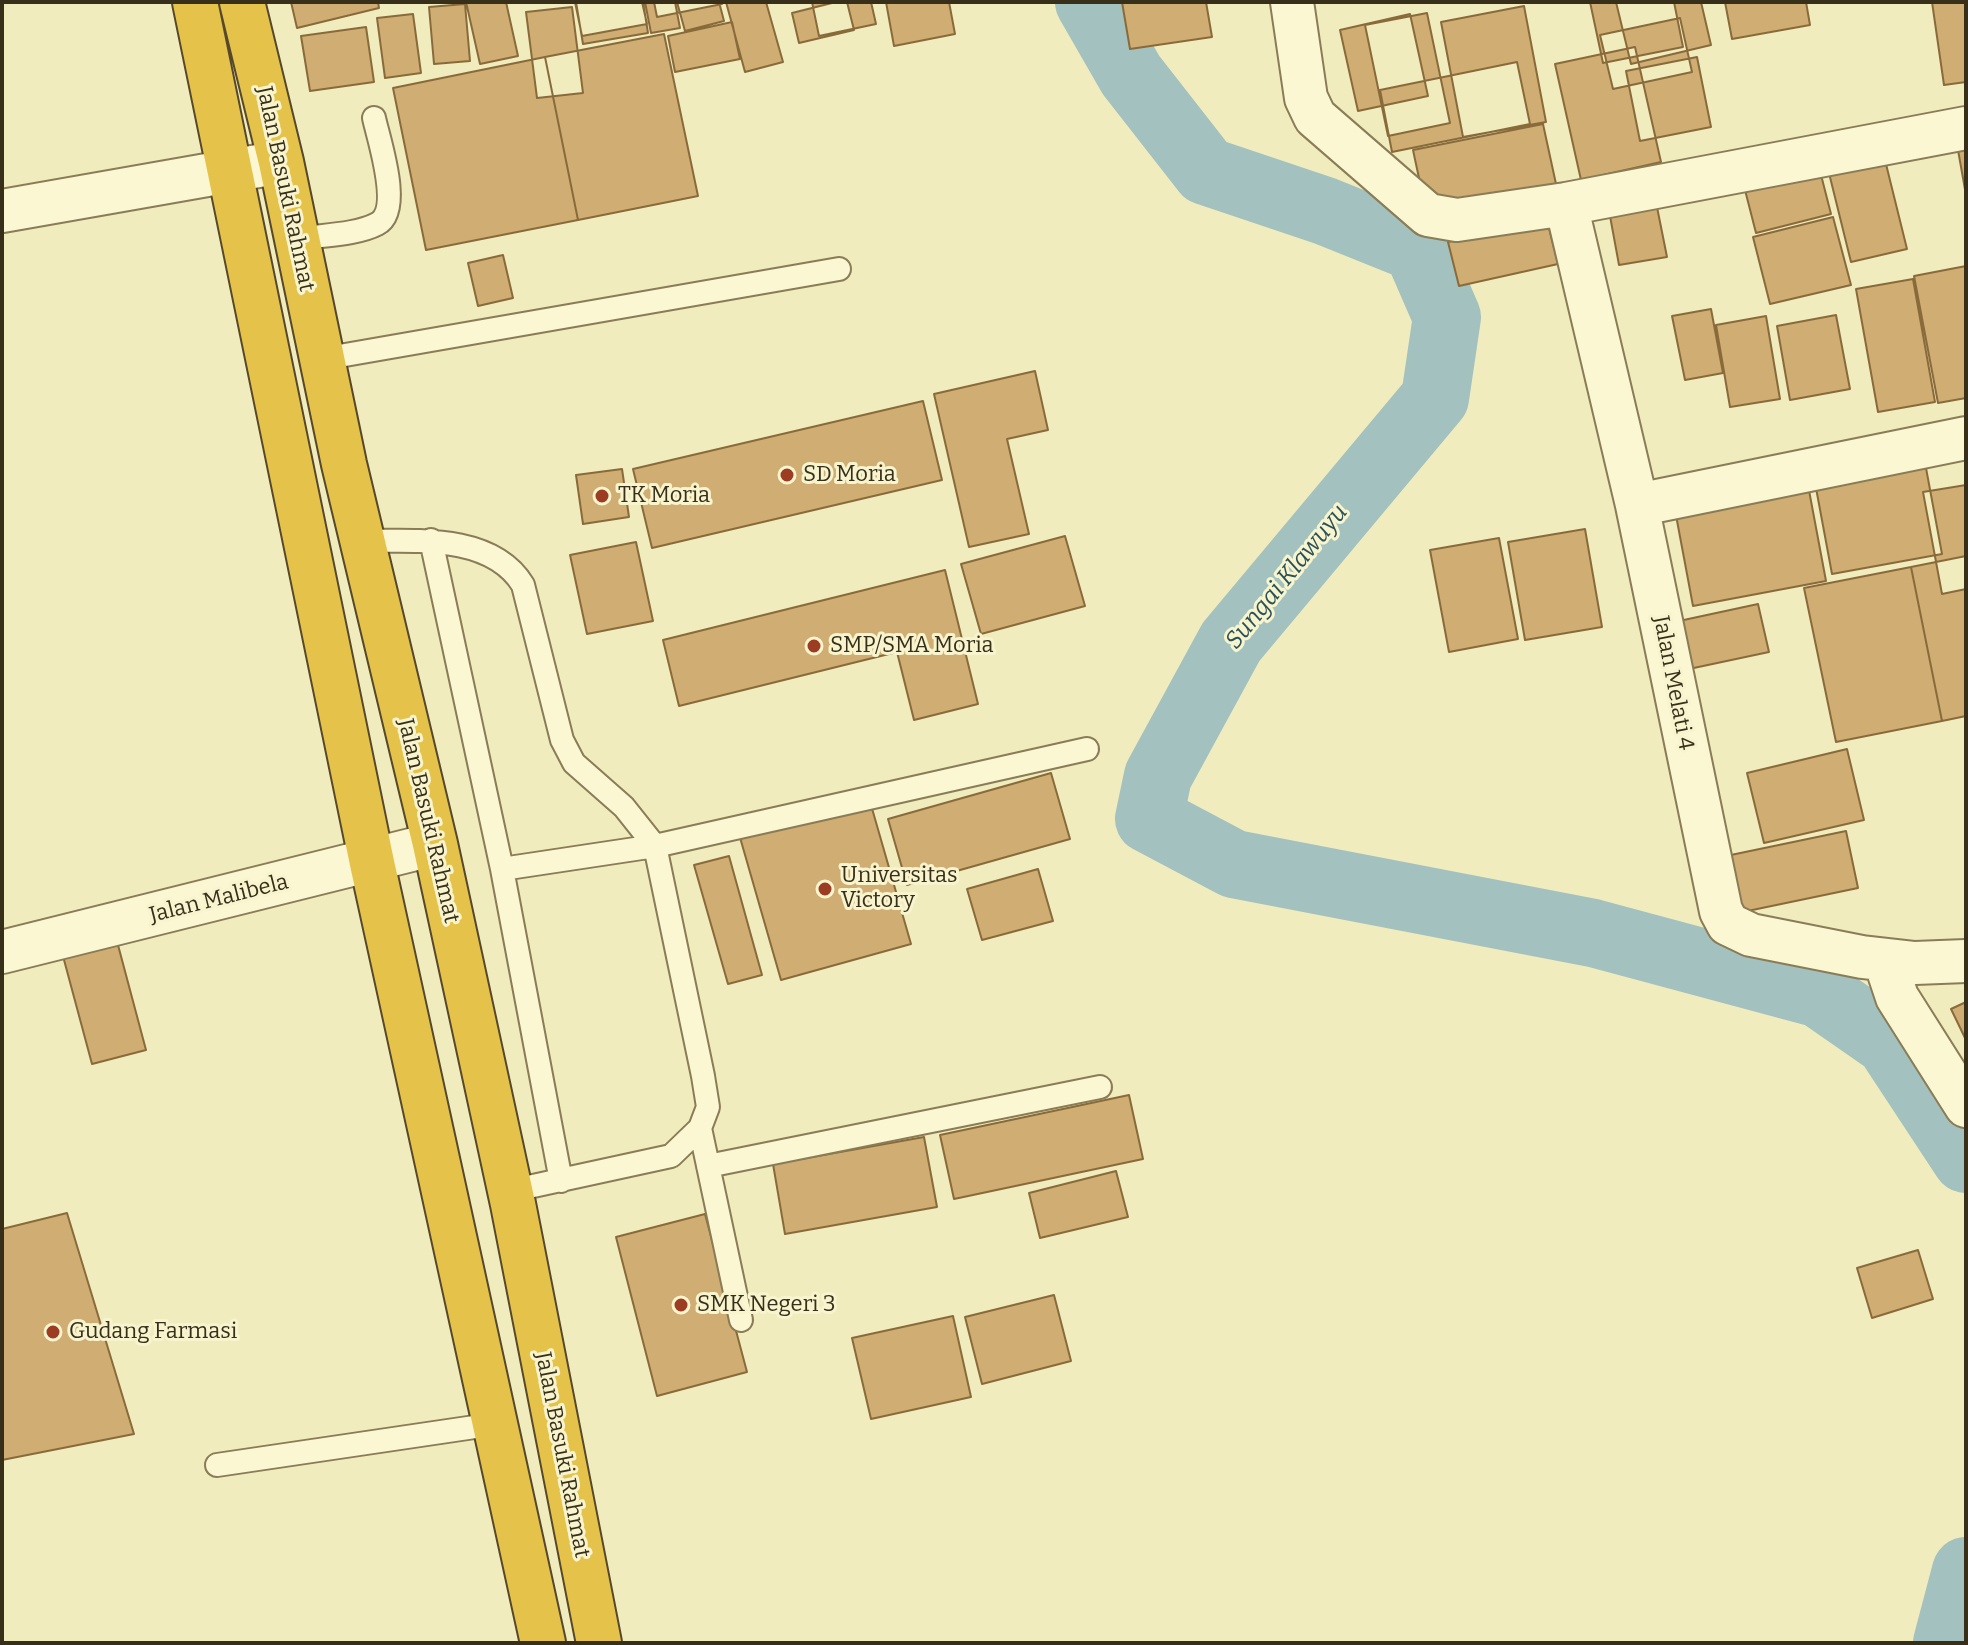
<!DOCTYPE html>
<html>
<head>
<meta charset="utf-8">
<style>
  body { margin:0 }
  #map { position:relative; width:1968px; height:1645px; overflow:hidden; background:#f0ecbe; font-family:Bitter,serif }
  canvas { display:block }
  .frame { position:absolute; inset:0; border:4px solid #382f1b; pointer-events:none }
</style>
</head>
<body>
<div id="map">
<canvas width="1968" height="1645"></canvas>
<div class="frame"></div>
</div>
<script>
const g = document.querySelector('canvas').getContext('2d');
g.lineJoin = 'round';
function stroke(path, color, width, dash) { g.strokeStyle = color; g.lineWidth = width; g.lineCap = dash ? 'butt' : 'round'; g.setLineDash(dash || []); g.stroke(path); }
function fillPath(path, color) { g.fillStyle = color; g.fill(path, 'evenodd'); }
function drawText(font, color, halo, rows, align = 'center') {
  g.font = font + ' Bitter,serif'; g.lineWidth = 6; g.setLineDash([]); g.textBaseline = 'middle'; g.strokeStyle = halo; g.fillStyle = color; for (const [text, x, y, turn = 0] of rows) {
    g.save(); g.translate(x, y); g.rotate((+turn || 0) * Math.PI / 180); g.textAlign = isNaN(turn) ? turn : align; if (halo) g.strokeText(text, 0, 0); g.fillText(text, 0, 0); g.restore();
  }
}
const river = new Path2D(`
  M1089,2L1131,75L1206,171L1325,211L1417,248L1447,317L1435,398L1231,642L1158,776L1149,819L1234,864L1593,933L1820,994L1889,1042L1966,1159
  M1947,1643L1966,1571`);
const building = new Path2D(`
  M291,2H378L379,8L297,28Z
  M466,2H506L518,56L480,64Z
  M575,2H642L647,24L582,36Z
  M576,2H643L648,33L583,44Z
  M645,2H675L680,28L651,33Z
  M654,2H722V4L657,17Z
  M677,2H719L724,21L685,31Z
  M726,2H766L783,62L745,72Z
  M812,2H871L876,24L819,36Z
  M836,2H847L854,30L799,43L792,13Z
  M886,2H949L955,34L894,46Z
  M1122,2H1206L1212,37L1130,49Z
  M1590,2H1674L1683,47L1603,63Z
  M1616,2H1701L1711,45L1631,64Z
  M1725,2H1806L1810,25L1732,39Z
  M1932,2H1966V82L1944,85Z
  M465,4L470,61L434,64L429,7Z
  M1524,6L1546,122L1463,137L1441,22Z
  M572,7L583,93L537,98L526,12Z
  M1427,13L1450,123L1388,136L1365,25Z
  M413,14L421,73L385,78L377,18Z
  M1410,14L1428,96L1358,111L1340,30Z
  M1680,18L1692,72L1613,89L1600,35Z
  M732,22L740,59L675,72L668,36Z
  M366,27L374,82L310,91L301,36Z
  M664,34L698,196L578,220L545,57Z
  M1635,47L1661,162L1581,180L1555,64Z
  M545,57L578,220L426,250L393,88Z
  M1697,57L1711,127L1640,141L1626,71Z
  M1517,62L1530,124L1392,152L1380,90Z
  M1543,124L1556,184L1426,211L1413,150Z
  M1966,149V195L1958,150Z
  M1885,160L1907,249L1851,262L1829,173Z
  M1820,171L1831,214L1756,233L1745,190Z
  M1657,207L1667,257L1619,265L1610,216Z
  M1833,217L1851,285L1770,304L1753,237Z
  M1547,220L1558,264L1459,286L1448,242Z
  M503,255L513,298L478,306L468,263Z
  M1966,266V398L1938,403L1914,276Z
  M1913,279L1935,402L1878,412L1856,289Z
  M1711,309L1723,373L1685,380L1672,316Z
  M1836,315L1850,389L1790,400L1777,326Z
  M1766,316L1780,399L1730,407L1716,325Z
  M1035,371L1048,430L1007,439L1029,534L969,547L934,394Z
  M923,401L942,480L652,548L633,469Z
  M1926,468L1942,554L1832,574L1816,488Z
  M622,469L629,517L583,524L576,475Z
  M1808,485L1826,581L1693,606L1675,510Z
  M1966,485V589L1942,594L1923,492Z
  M1585,529L1602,627L1525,640L1508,542Z
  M1065,536L1085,606L981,634L961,564Z
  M1499,538L1518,639L1449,652L1430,550Z
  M636,542L653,621L587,634L570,555Z
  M1966,556V716L1942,721L1911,567Z
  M1911,567L1942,721L1836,742L1804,588Z
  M945,570L978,704L914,720L897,652L679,706L663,640Z
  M1758,604L1769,652L1689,669L1679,621Z
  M1847,749L1864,820L1764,843L1747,773Z
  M1051,773L1070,839L907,885L888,819Z
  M869,798L911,944L781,980L739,834Z
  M1846,831L1858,888L1738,913L1726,856Z
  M729,856L762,975L728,984L694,865Z
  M1038,869L1053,921L982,940L967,889Z
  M114,930L146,1050L92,1064L60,945Z
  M1966,1002V1040L1951,1009Z
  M1129,1095L1143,1159L954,1199L940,1135Z
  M924,1137L937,1207L785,1234L773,1164Z
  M1116,1171L1128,1217L1040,1238L1029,1193Z
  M67,1213L134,1434L2,1460V1229Z
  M705,1214L747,1372L657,1396L616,1237Z
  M1918,1250L1933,1299L1872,1318L1857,1268Z
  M1054,1295L1071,1361L982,1384L965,1317Z
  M953,1316L971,1397L871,1419L852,1338Z`);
const lane = new Path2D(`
  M298,239C321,235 356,235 377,224C403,211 379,141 374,118
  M322,359L839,269
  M431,540L502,869L561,1181
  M363,541C415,541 492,534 523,585L562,740L574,763L624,807L655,846L703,1076L708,1107L700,1128L671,1156L510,1191
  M502,869L655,846L1087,749
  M700,1128L741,1320
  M708,1166L1100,1087
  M217,1465L495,1424`);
const street = new Path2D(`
  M1292,2L1306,98L1315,117L1428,215L1457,220L1566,204L1966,128
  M1566,204L1637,505L1721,911L1728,924L1751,935L1862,957L1915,963L1966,961
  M2,211L281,162
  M1637,505L1966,438
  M2,952L435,844
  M1885,961L1897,997L1966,1106`);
const highway = new Path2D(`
  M195,2L372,863L543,1643
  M242,2L281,162L344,464L435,844L513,1204L599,1643`);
const markers = [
  [787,475,8,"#9b3c23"],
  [602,496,8,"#9b3c23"],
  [814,646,8,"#9b3c23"],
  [825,889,8,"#9b3c23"],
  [681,1305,8,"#9b3c23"],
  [53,1332,8,"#9b3c23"]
];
const streetNames = [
  ["Jalan Basuki Rahmat",285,189,78],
  ["Jalan Melati 4",1673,683,79],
  ["Jalan Basuki Rahmat",428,821,77],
  ["Jalan Malibela",219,899,-14],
  ["Jalan Basuki Rahmat",562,1455,79]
];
const poiNames = [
  ["SD Moria",803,475],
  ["TK Moria",618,496],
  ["SMP/SMA Moria",830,646],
  ["Universitas",841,876],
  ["Victory",841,901],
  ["SMK Negeri 3",697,1305],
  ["Gudang Farmasi",69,1332]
];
const waterNames = [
  ["Sungai Klawuyu",1287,577,-51]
];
stroke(river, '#a2c1bf', 68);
fillPath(building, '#d0ad72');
stroke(building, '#896b3b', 2);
stroke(lane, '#897c56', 26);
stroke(street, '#897c56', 46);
stroke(highway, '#56482b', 48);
stroke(lane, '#faf7d2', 22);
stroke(street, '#faf7d2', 42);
stroke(highway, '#e5c249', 44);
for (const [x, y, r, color] of markers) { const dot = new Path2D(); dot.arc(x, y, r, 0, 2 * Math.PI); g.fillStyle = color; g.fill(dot); stroke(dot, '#f7f4ce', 3); }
drawText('22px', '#382f1b', '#f7f4ce', streetNames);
drawText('22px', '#382f1b', '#f7f4ce', poiNames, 'left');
drawText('italic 24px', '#2a5158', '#f7f4ce', waterNames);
</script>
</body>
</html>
